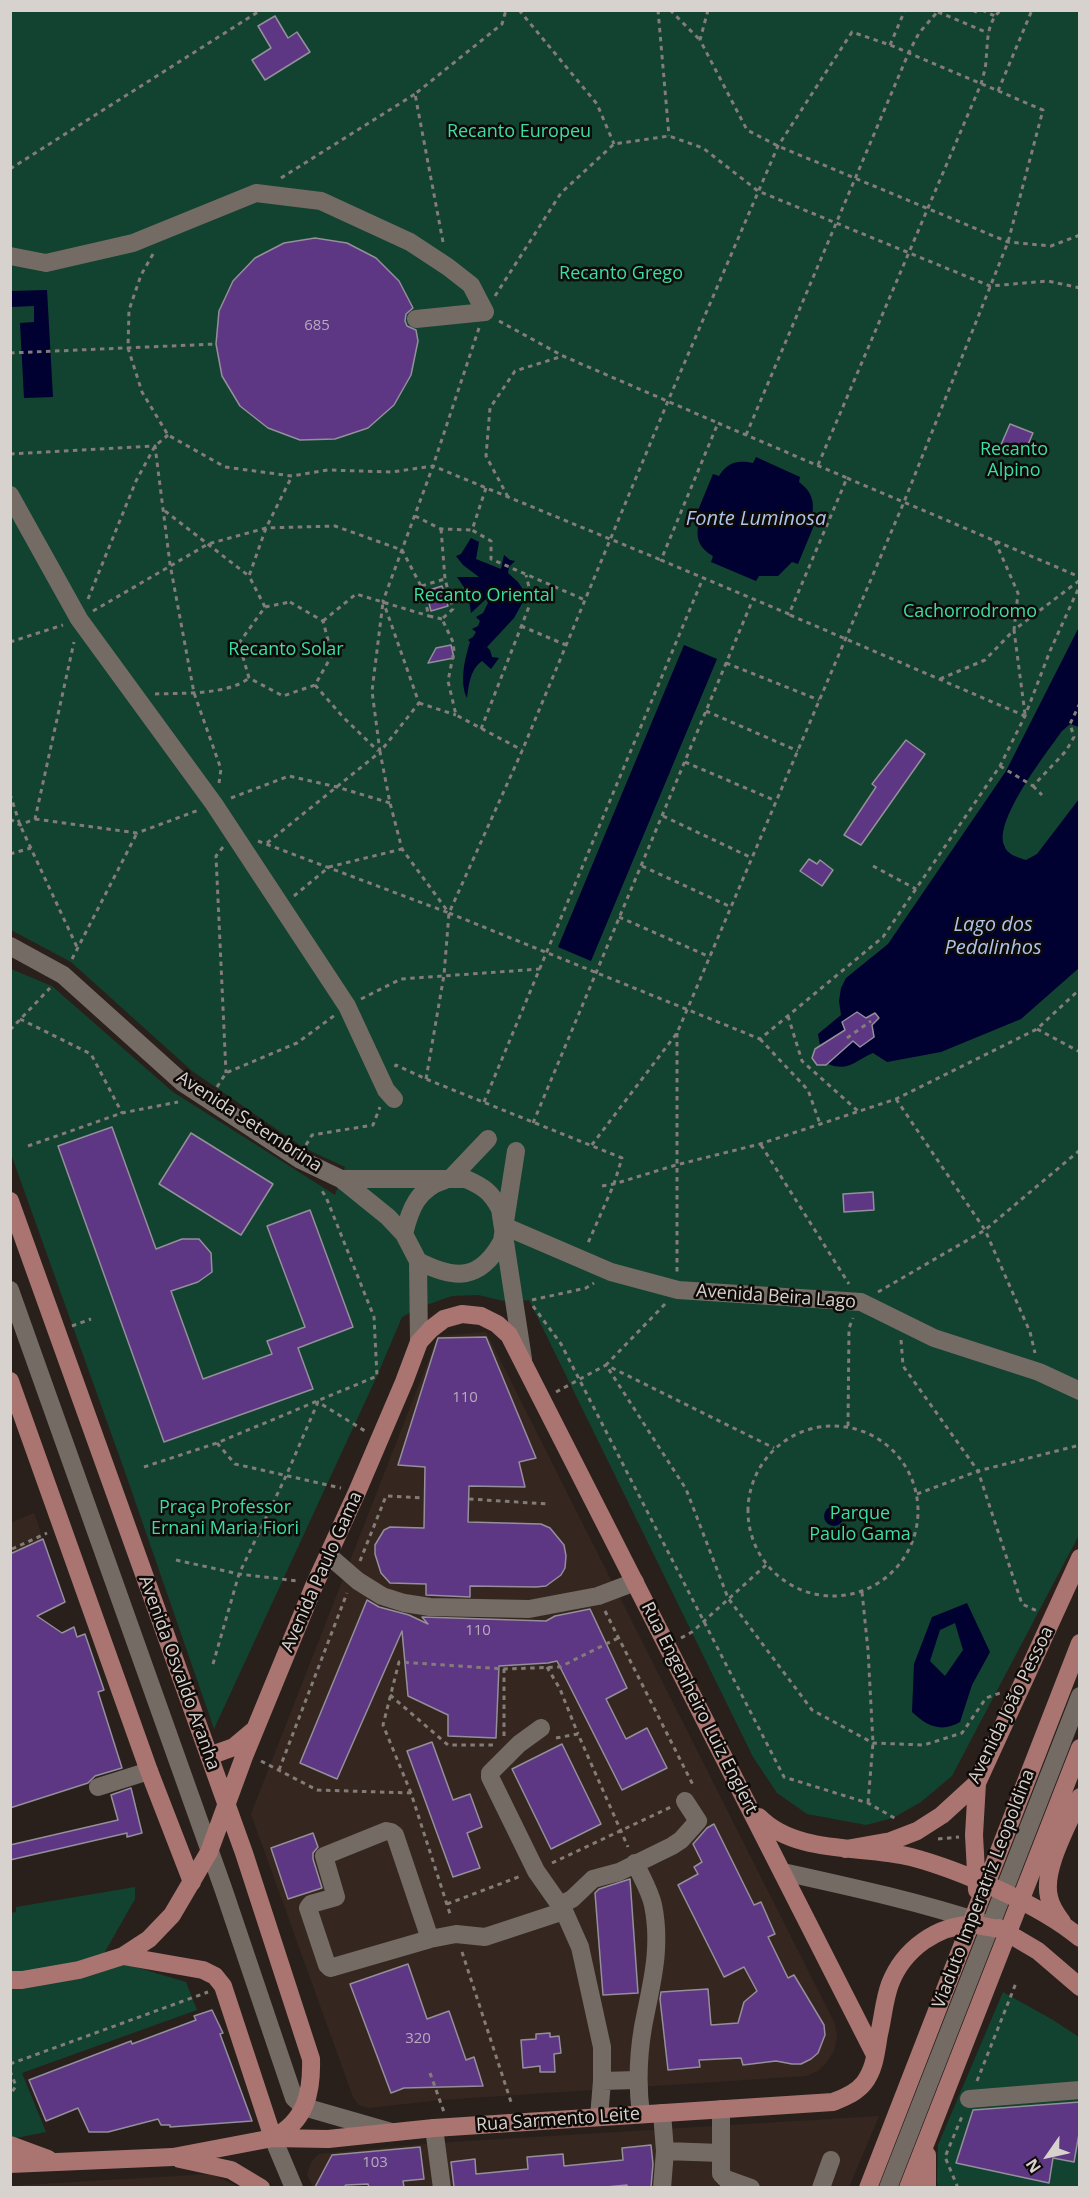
<!DOCTYPE html>
<html>
<head>
<meta charset="utf-8">
<style>
  body { margin:0 }
  #map { position:relative; width:1090px; height:2198px; overflow:hidden; background:#29201c; font-family:"Open Sans",sans-serif }
  canvas { display:block }
  .frame { position:absolute; inset:0; border:12px solid #d7d2ce; pointer-events:none }
  .north { position:absolute; left:1018px; top:2126px; width:60px; height:60px; -webkit-text-stroke:4px #0f0b09; paint-order:stroke; rotate:236deg; font-size:16px; font-weight:700; line-height:24px; text-align:center; color:#d7d2ce }
  .north::after { content:''; display:block; margin:auto; width:21px; height:27px; background:#d7d2ce; clip-path:polygon(50% 0,100% 100%,50% 72%,0 100%) }
</style>
</head>
<body>
<div id="map">
<canvas width="1090" height="2198"></canvas>
<div class="frame"></div>
<div class="north">N</div>
</div>
<script>
const g = document.querySelector('canvas').getContext('2d');
g.lineJoin = 'round';
function fillPath(path, color) { g.fillStyle = color; g.fill(path, 'evenodd'); }
function stroke(path, color, width, dash) { g.strokeStyle = color; g.lineWidth = width; g.lineCap = dash ? 'butt' : 'round'; g.setLineDash(dash || []); g.stroke(path); }
function drawText(font, color, halo, rows, align = 'center') {
  g.font = font + ' "Open Sans",sans-serif'; g.lineWidth = 5; g.setLineDash([]); g.textBaseline = 'middle'; g.strokeStyle = halo; g.fillStyle = color; for (const [text, x, y, turn = 0] of rows) {
    g.save(); g.translate(x, y); g.rotate((+turn || 0) * Math.PI / 180); g.textAlign = isNaN(turn) ? turn : align; if (halo) g.strokeText(text, 0, 0); g.fillText(text, 0, 0); g.restore();
  }
}
const built = new Path2D(`
  M486,1332L835,2024L837,2038L834,2051L827,2062L818,2071L806,2076L440,2100L368,2108L359,2105L353,2097L251,1814L438,1336Z
  M34,1513L43,1539L11,1554L10,1523Z
  M879,2116L849,2187L313,2188L307,2174L311,2162L319,2154L436,2143Z
  M211,2174L239,2187L11,2188L23,2185Z`);
const green = new Path2D(`
  M10,11H1079V1535L952,1776L921,1802L893,1818L866,1825L807,1814L777,1793L753,1757L529,1300L508,1302L478,1295L452,1296L418,1308L402,1317L377,1376L214,1729L125,1472L11,1154V969L52,986L173,1092L335,1195L345,1167L304,1148L192,1071L71,962L11,930Z
  M135,1887V1899L102,1957L186,1982L197,2010L22,2073L46,2132L11,2139V1913L16,1912V1907Z
  M1003,1992L1053,2020L1079,2037V2187L939,2188L937,2181L938,2145Z`);
const water = new Path2D(`
  M47,290L53,397L24,398L20,323L34,322V306L11,307V291Z
  M756,457L800,477L799,482C811,491 815,500 812,516L817,518L798,564L792,562L778,576H759L756,581L711,562L713,556C699,548 695,538 699,522L694,520L713,474L719,476C728,462 737,460 753,463Z
  M471,538L479,542L476,559L501,569L504,555L510,560L515,561L509,567L508,573L518,582L524,591L530,592L538,588L539,601L532,599L524,600L514,618L487,647L490,650L492,657L499,658L491,669L482,661C470,670 469,684 467,698C459,682 465,658 470,642L468,640L473,637L476,632L472,629L478,626L480,621L476,617L483,613L488,603L486,599L471,613L468,593L457,577H479L463,565L456,556L461,554Z
  M1079,627V727L1070,724L1062,731C1047,752 994,820 1004,845C1007,855 1017,857 1026,860L1037,854L1079,799V968L1021,1019L941,1052L887,1062L873,1053C854,1061 849,1072 828,1064L853,1042L860,1047L875,1037L871,1021L857,1012L842,1022L845,1030L820,1045L818,1034L841,1015L839,1001L841,988L846,978L888,944L1006,771Z
  M684,645L717,659L591,961L558,947Z
  M824 1516a10 10 0 1 1 20 0a10 10 0 1 1-20 0Z
  M967,1603L990,1652L972,1685L960,1722C941,1733 927,1726 912,1712L914,1664L932,1617ZM955,1623L963,1650L945,1676L930,1661L940,1630Z`);
const building = new Path2D(`
  M275,16L288,38L297,32L310,52L265,80L252,60L271,48L258,26Z
  M315,238L347,243L376,258L399,281L413,308L406,314L405,321L407,326L416,330L418,341L411,375L394,405L368,428L335,439L300,440L268,428L240,406L222,376L216,344L219,311L233,281L255,258L284,243Z
  M1010,424L1033,433L1023,456L1000,447Z
  M442,586L448,606L431,611L426,591Z
  M451,645L454,658L428,663L436,648Z
  M906,740L925,754L861,845L844,835L876,787L872,784Z
  M809,859L817,864L820,860L833,870L822,886L800,871Z
  M857,1012L866,1018L875,1013L879,1018L872,1025L874,1037L860,1047L853,1041L826,1065H817L812,1058L815,1049L845,1030L842,1022Z
  M112,1127L156,1249L182,1239H199L211,1253L212,1272L198,1282L171,1291L203,1379L272,1354L267,1341L305,1327L267,1226L310,1210L353,1327L298,1348L313,1389L164,1442L58,1146Z
  M191,1133L273,1184L241,1235L159,1184Z
  M873,1192L874,1210L844,1212L843,1194Z
  M486,1337L536,1458L519,1462L525,1487L469,1486L468,1522L541,1524L550,1528L564,1545L566,1556L565,1568L561,1575L546,1586L536,1587L470,1586V1597L426,1595V1584L390,1583L381,1573L375,1554V1545L384,1530L390,1527L424,1528L425,1467L398,1465L438,1338Z
  M43,1539L65,1602L37,1616L62,1633L74,1627L77,1637L85,1634L104,1690L98,1692L122,1768L95,1776L88,1783L10,1808V1554Z
  M367,1600L379,1607L409,1615L428,1624L422,1617L546,1621L555,1616L590,1609L627,1688L606,1699L626,1739L647,1728L667,1768L622,1790L557,1661L548,1663L499,1666L496,1738L448,1736V1715L408,1696L402,1631L337,1779L300,1763Z
  M432,1742L453,1800L470,1794L482,1827L467,1833L480,1868L453,1877L407,1751Z
  M562,1744L601,1824L551,1849L512,1769Z
  M131,1788L142,1833L127,1837V1833L10,1860V1845L118,1820L111,1795Z
  M714,1824L754,1905L761,1902L775,1934L768,1937L788,1978L794,1975L824,2025L825,2035L818,2053L811,2059L801,2064H792L776,2061L743,2065L741,2058L699,2060L700,2067L668,2070L660,1999L661,1992L708,1989L711,2025L738,2023L744,2002L757,1991L744,1967L724,1977L678,1885L698,1874L694,1867L702,1862L693,1844L707,1828Z
  M313,1833L318,1847L313,1853V1859L322,1888L288,1899L271,1848Z
  M630,1879L638,1993L603,1995L595,1893L599,1889Z
  M408,1964L427,2019L449,2011L466,2060L474,2057L483,2086L404,2088L391,2093L350,1984Z
  M212,2010L223,2033L220,2034L252,2121L170,2127V2125H161L158,2119L108,2132H89L78,2108L46,2121L29,2080L131,2041L132,2044L196,2020L194,2016Z
  M550,2033V2037L559,2036L561,2053L554,2054L555,2072H540V2066L523,2068L521,2040L536,2039V2034Z
  M1080,2102V2128L1074,2162L1053,2158L1049,2183L956,2163L973,2110Z
  M651,2145L653,2164L651,2187H627V2185L606,2187H454L451,2162L475,2159L476,2174L528,2169L527,2157L563,2154L564,2166L623,2160L622,2148Z
  M420,2147L424,2179L403,2181L404,2187H369L368,2184L346,2185L344,2187H315L332,2155Z`);
const path = new Path2D(`
  M519,10L597,104L614,144
  M658,10L669,136
  M670,10L700,40
  M708,10L700,40L747,130L778,146L1008,242L1051,246L1080,235
  M982,10L995,16
  M938,12L988,33
  M975,13L976,10
  M890,45L905,10
  M998,91L1032,10
  M10,169L261,10
  M281,178L415,94
  M443,242L415,94L502,24L506,10
  M153,254L141,275L129,310L128,348L142,392L168,435L225,467L292,476L328,470L392,472L433,466L661,560
  M495,296L561,193L614,144L669,136L703,148L758,191L990,286L1048,281L1080,288
  M499,321L563,356L718,423
  M479,328L433,466L383,601L419,703L380,752L390,803L402,849L449,913L760,1039L883,937L1000,766L1025,716L1050,651L1080,585
  M10,353L216,344
  M718,423L847,478L789,614L661,560Z
  M746,435L909,52L919,33L939,10
  M10,454L155,446L170,564L194,693L221,769L219,783
  M818,465L981,84C983,76 986,68 986,60C988,41 986,23 1001,10
  M847,478L1080,577
  M486,488L472,530L491,541V559L585,600
  M508,497L486,456L490,408L515,371L563,356
  M165,511L249,576
  M415,516L441,529L472,530
  M441,529L445,579L453,609L442,619L453,642L454,651L448,681L456,715L522,750
  M88,599L136,481L155,446L168,435
  M290,602L323,621L332,655L315,685L283,696L249,678L239,643L265,607Z
  M265,607L249,576L266,528L292,476
  M93,611L208,544L266,528L335,526L402,550L421,586
  M790,615L1025,716
  M442,619L429,616L421,586L445,579
  M323,621L356,594L429,616
  M521,626L566,645
  M10,642L63,625
  M726,663L819,700
  M940,679L985,660L1014,630L1018,593L995,541
  M315,685L343,717L378,751
  M155,694C182,693 228,695 249,678
  M419,703L456,715
  M706,711L798,751
  M1025,714L1014,630L1080,580
  M481,729L532,599L526,575
  M380,752L372,691L383,602
  M685,762L776,801
  M1000,766L1033,786L1066,751L1074,737L1070,724L1080,703
  M1033,786L1042,795
  M10,794L20,825L77,947
  M231,798L289,776L337,787L390,803
  M663,816L752,858
  M10,819L20,825L35,819L74,642
  M35,819L137,833L199,810
  M258,841L449,913
  M267,843L380,752
  M223,847L216,856L226,1073
  M10,854L31,848
  M642,866L731,907
  M873,866L916,889
  M294,896L329,867L402,849
  M619,917L710,957
  M72,959L137,833
  M361,999L401,979L540,969
  M788,1016L802,1061L858,1111
  M20,1019L91,1054L122,1113
  M1037,1029L1080,1052
  M10,1030L50,988
  M677,1033V1272
  M847,1038L871,1021
  M760,1039L808,1090L820,1124
  M395,1067L396,1065L426,1079L622,1158L614,1184L588,1243
  M426,1079L444,975L449,913L522,751L668,401L778,146L852,32L890,45L1043,110L1008,242L904,502L687,1010L677,1033L591,1146
  M217,1087L226,1073L297,1043L335,1015
  M896,1099L985,1230L1030,1332L1035,1353
  M484,1102L703,578
  M533,1123L753,599
  M306,1145L312,1135L373,1125L380,1107
  M761,1145L849,1284
  M28,1146L122,1113L178,1102
  M602,1186L614,1184L676,1165L760,1144L896,1099L1037,1029L1080,989
  M878,1292L985,1230L1080,1150
  M532,1300L586,1288L594,1283
  M665,1304L606,1365L686,1489L728,1598L812,1710L873,1743L924,1745L962,1733L986,1698L1000,1693
  M533,1306L561,1344L784,1777L868,1803L898,1820
  M72,1326L91,1319
  M901,1340L903,1366L978,1471L1022,1604L1037,1611
  M556,1392L606,1365L774,1448
  M748 1511a85 85 0 1 1 170 0a85 85 0 1 1-170 0Z
  M848,1426L849,1328L853,1318
  M217,1443L235,1464L341,1488
  M144,1467L217,1443L377,1376L374,1317L326,1197L320,1188
  M917,1494L978,1471L1080,1445
  M469,1499L548,1504
  M12,1549L47,1533
  M176,1560L239,1574L298,1581
  M360,1561L386,1496L424,1498
  M862,1592L868,1650L873,1743L868,1803
  M605,1611L694,1787
  M681,1638L692,1632L766,1565
  M213,1664L239,1574L286,1476L318,1402L365,1431
  M547,1667L560,1689L578,1734
  M390,1695L448,1745H493
  M504,1736V1669
  M556,1738L578,1734L628,1847
  M261,1761L317,1790L411,1793L451,1917
  M279,1770L347,1593
  M411,1793L383,1725L399,1662L504,1669L560,1667L618,1638
  M938,1839L959,1837
  M552,1863L671,1807
  M447,1904L521,1876
  M462,1952L512,2105
  M10,2064L208,1992
  M10,2071L16,2086L10,2095
  M430,2073L444,2112
  M977,2081L1016,1983
  M958,2188L945,2157L963,2114`);
const minor = new Path2D(`
  M10,256L46,263L133,243L256,193L321,201L410,242L448,267L471,285L485,312L416,319
  M10,495L79,619L214,804L347,1006L386,1090L394,1099
  M10,946L63,975L183,1083L299,1159L341,1179H466C484,1187 491,1192 500,1209L523,1359
  M341,1179L388,1217L404,1234
  M450,1179L488,1139
  M504,1226L611,1272L678,1290L861,1302L934,1338L1039,1372L1080,1391
  M418,1261C455,1280 480,1281 502,1241L516,1151
  M10,1290L223,1888L294,2098L304,2107L391,2132
  M419,1342L418,1261L404,1234C410,1209 418,1188 445,1180
  M328,1555L358,1581L382,1596L404,1603L430,1607L529,1609L598,1596L635,1582
  M541,1728L519,1744L490,1773V1777L536,1871L564,1911L580,1947L602,2047V2081L599,2117
  M98,1787L149,1771
  M635,1863C641,1876 650,1891 653,1905C662,1949 651,1985 643,2027C638,2057 637,2085 641,2114
  M783,1872C851,1887 920,1902 986,1924
  M560,1905L572,1899L593,1879L619,1872L672,1846L681,1840L698,1821L685,1801
  M430,1939L395,1835L391,1832L386,1831L324,1856L336,1897L311,1904L308,1908L327,1965L330,1968L430,1939L456,1934L485,1937L564,1911
  M602,2081L637,2080
  M969,2099L1080,2090
  M721,2109V2174L726,2179L751,2188
  M434,2128L442,2188
  M273,2138L294,2188
  M665,2151L721,2153
  M662,2188L665,2151L662,2113
  M821,2188L831,2160
  M888,2188L1080,1696`);
const major = new Path2D(`
  M10,1201L244,1853L311,2059C312,2092 306,2121 273,2138
  M10,1381L149,1771L192,1882
  M209,1756L234,1747L253,1731
  M977,1783L974,1835L977,1890
  M759,1817C796,1855 863,1845 911,1857C960,1870 1041,1905 1080,1938
  M846,1849L891,1841L917,1831L942,1815L977,1783L1080,1558
  M1062,1922C1056,1914 1051,1907 1049,1897C1042,1869 1069,1823 1080,1797
  M999,1928L1038,1951L1080,1987
  M123,1956L203,1970L215,1976L223,1986L273,2138
  M10,1980H22L79,1970L123,1956L149,1939L172,1915L209,1852L245,1754L314,1586L357,1492L404,1382L419,1342L431,1329L444,1319L462,1314L481,1316L497,1324L509,1335L875,2055
  M10,2145L48,2159
  M180,2159L231,2170L261,2188
  M10,2164L173,2157L273,2138L328,2139L434,2128L833,2102C845,2097 856,2093 864,2083C875,2069 876,2051 879,2034C883,2018 884,2000 890,1984C903,1950 938,1923 976,1925C984,1926 992,1928 999,1929
  M868,2188L1080,1643
  M908,2188L1080,1748
  M927,2188V2155`);
const numberNames = [
  ["685",317,326],
  ["110",465,1398],
  ["110",478,1631],
  ["320",418,2039],
  ["103",375,2163]
];
const parkNames = [
  ["Recanto Europeu",519,132],
  ["Recanto Grego",621,274],
  ["Recanto",1014,450],
  ["Alpino",1014,471],
  ["Recanto Oriental",484,596],
  ["Cachorrodromo",970,612],
  ["Recanto Solar",286,650],
  ["Praça Professor",225,1508],
  ["Ernani Maria Fiori",225,1529],
  ["Parque",860,1514],
  ["Paulo Gama",860,1535]
];
const streetNames = [
  ["Avenida Setembrina",249,1122,33],
  ["Avenida Beira Lago",776,1297,4],
  ["Avenida Paulo Gama",322,1572,-66],
  ["Avenida Osvaldo Aranha",179,1673,70],
  ["Avenida João Pessoa",1011,1705,-64],
  ["Rua Engenheiro Luiz Englert",699,1708,63],
  ["Viaduto Imperatriz Leopoldina",984,1889,-69],
  ["Rua Sarmento Leite",558,2120,-4]
];
const waterNames = [
  ["Fonte Luminosa",756,519],
  ["Lago dos",993,925],
  ["Pedalinhos",993,948]
];
fillPath(built, '#352720');
fillPath(green, '#124230');
fillPath(water, '#000031');
fillPath(building, '#5d3783');
stroke(building, '#948f9a', 1.5);
stroke(path, '#837c78', 3, [4.5, 4.5]);
stroke(minor, '#756b65', 18);
stroke(major, '#aa7570', 18);
drawText('15px', '#b8abbb', null, numberNames);
drawText('18px', '#3bdfa6', '#0f0b09', parkNames);
drawText('18px', '#d7d2ce', '#0f0b09', streetNames);
drawText('italic 20px', '#adc5ed', '#0f0b09', waterNames);
</script>
</body>
</html>
